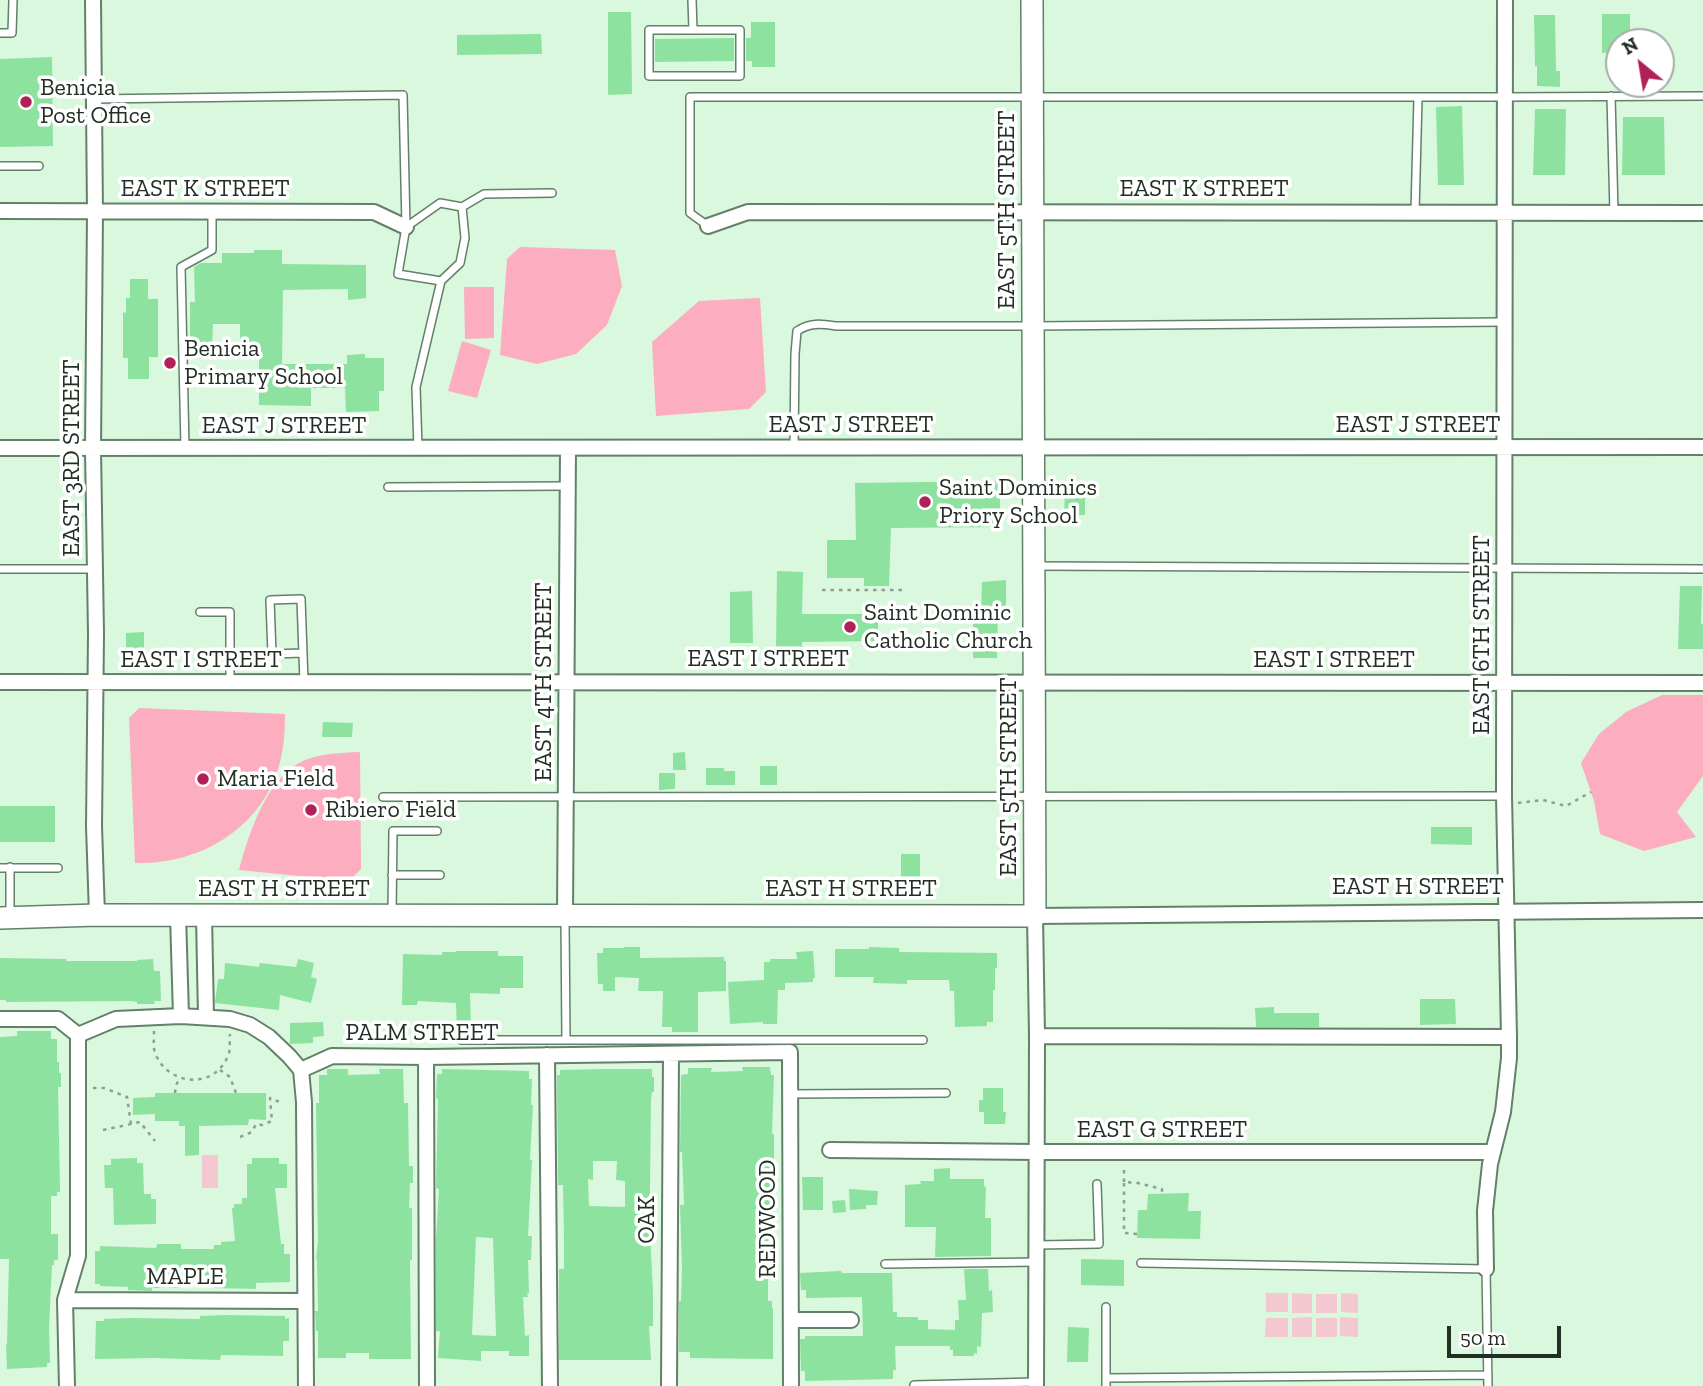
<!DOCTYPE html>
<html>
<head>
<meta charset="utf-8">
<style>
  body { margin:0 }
  #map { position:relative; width:1703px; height:1386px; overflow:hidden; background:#d9f8de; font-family:"Zilla Slab",serif }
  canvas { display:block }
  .north { position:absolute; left:1605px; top:28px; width:70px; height:70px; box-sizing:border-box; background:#fff; border:2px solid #a7aca8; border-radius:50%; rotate:330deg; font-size:19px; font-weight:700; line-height:28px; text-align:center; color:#232f25 }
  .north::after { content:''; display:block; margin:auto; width:24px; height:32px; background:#b02158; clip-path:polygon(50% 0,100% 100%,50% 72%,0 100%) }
  .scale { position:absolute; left:1447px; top:1326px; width:114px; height:32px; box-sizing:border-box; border:4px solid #232f25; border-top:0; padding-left:9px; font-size:21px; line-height:24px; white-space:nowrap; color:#232f25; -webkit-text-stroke:5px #fff; paint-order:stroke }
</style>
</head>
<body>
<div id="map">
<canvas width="1703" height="1386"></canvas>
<div class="north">N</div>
<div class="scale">50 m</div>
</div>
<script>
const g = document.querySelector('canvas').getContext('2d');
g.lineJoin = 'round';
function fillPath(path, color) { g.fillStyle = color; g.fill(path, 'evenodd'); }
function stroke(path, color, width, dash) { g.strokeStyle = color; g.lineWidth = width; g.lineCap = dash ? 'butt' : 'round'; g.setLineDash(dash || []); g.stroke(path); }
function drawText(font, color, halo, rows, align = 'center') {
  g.font = font + ' "Zilla Slab",serif'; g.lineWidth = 7; g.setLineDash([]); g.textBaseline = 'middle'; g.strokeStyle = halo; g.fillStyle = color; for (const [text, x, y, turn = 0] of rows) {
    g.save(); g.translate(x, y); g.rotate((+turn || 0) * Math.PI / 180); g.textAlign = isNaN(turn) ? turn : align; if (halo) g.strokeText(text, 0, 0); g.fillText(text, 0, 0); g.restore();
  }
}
const green = new Path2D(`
  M520,247L615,250L622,286L607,325L576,354L537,364L500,355L507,259Z
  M494,287V338L465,339L464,287Z
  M760,298L766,392L749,409L656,416L652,342L699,301Z
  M462,341L491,350L477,398L448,391Z
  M1662,695H1703V776L1677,812L1696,837L1644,851L1600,834L1594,801L1581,763L1599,734L1626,712Z
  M139,708L285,714C285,730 284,747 280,762C263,828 200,865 135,863L129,718Z
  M360,752L361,869L349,881L239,870C249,833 267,776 305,760C323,753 341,753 360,752Z`);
const water = new Path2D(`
  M202,1155H218V1188H202Z
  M1266,1293H1288V1312H1266Z
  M1292,1293L1312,1294V1313H1292Z
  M1341,1293L1358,1294V1313L1341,1312Z
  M1316,1294H1337V1313H1316Z
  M1312,1317V1337H1292V1318Z
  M1340,1317L1358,1318V1337L1340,1336Z
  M1266,1318H1288V1337H1265Z
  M1316,1318H1337V1337H1316Z`);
const building = new Path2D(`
  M608,12H631L632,94L608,95Z
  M1602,14H1630V42H1619V52L1602,53Z
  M1534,15H1555L1556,71H1560V87L1537,86V66H1535Z
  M751,22H775V67H752V61H746V38H751Z
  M541,34L542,54L457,55V35Z
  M734,38V61L655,62V39Z
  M52,57L53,146L0,147V59Z
  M1462,106L1464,185H1438L1436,107Z
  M1535,109H1566L1565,175H1533Z
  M1623,117H1664L1665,175H1622Z
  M254,250H282V264L366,265V298L348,300V289L283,290L282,364H347V355L365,354V358H384V391H379V411L346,412L345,388H311V406L259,405V343L240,344V324H213L212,350H190V302H195L194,267L201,263H222V253H254Z
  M130,279H148V299H158V357H149V379H128V358H123V312L126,313V298H130Z
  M1000,481V527L891,528L889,586H864V578H827V540H856L855,483Z
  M1085,485V515H1064L1065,487Z
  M777,571L803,572L802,614H878V641L802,642V649H776Z
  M1006,580V610H998L997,658H973V614H981L982,582Z
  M1680,586H1702L1701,624H1703V649H1678Z
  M752,591L753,643H730V592Z
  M144,632V657H126V633Z
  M323,722L353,723L352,737H322Z
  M685,752L686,770H673V753Z
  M760,766H777V785H760Z
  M706,768H724V771H735V785H706Z
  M659,773H675V789L659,790Z
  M0,806H55V842H0Z
  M1431,827H1472V845L1431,844Z
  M901,854H920V877H901Z
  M624,947H640V958L724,957V961H726V991L698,992V1032H672V1027H662L663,991H638L639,978L615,977V991H603V984H598L597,953H603V948H624Z
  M869,947L899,948V952L997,953V968H995V990H993V1022H987V1026L955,1027L954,991H950L949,980H907V984L873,983L874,977H835V949H869Z
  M456,951H498V956H523V988H500V994L470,993L471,1031L457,1032L456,1003L418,1001L417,1005H402L403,954L442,955V952H456Z
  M813,951L815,978H813V982L785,983V990H778L777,1024H763V1022L730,1024L728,982L764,980V962H770V959H797L796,952Z
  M0,958L66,959V961H137V960L153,959L154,971H160L161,1001H154L155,1004H137V1002L131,1001L6,1002V1000H0Z
  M298,959L314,963L311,977L317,979L311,1003L280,995L279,1010L215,1003L218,979H224L225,963L259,967L260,963L296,967Z
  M1420,999H1455L1456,1024L1420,1025Z
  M1274,1007V1013H1319V1027H1256L1255,1008Z
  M323,1022L324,1036L313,1037V1043L290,1044V1023Z
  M17,1031H51V1039H57V1062H59V1073H61V1087H58L60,1192H57V1196H51V1234H58V1260H54V1265H52L49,1327L50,1363H47V1367L7,1369L6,1344H7L9,1259H0V1037L17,1036Z
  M742,1067H770L771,1075H774L772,1134H774V1208H775L774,1229H768V1301H772V1308H773V1359L690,1358V1352H679V1301H681L682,1268L680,1205H684L682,1152H680L681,1075L688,1074V1068H712L711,1072L743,1071Z
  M327,1069H348V1075L380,1074L379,1069H403L404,1103H408L409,1166H413V1183H410L409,1208H412V1260H410V1263L411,1359H369V1353H346V1358H318V1331H316L315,1311H318L317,1259H316L318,1242L316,1103H319V1075H327Z
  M442,1069L529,1071V1079H532L531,1105H533L530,1160H532L528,1236H532L531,1260H528L529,1293H527L528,1297H523L525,1336L529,1335V1356H509V1351H481V1361L438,1358L440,1331H436V1239L439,1189L436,1188L438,1099L436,1098L437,1074H442ZM476,1237L493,1238L496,1336L472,1335Z
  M604,1069H652V1077H654V1092H652L651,1099L650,1188V1233L653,1292V1326H649L651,1360H559V1269H564V1240L563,1185H558L557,1075H560V1070ZM593,1161H617L616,1180L625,1181V1207L589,1206L588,1179L593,1180Z
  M983,1088H1003V1112H1006L1005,1124H984V1112H979V1100H983Z
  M155,1093H266V1120L249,1119L248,1125L199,1126V1155L185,1156V1126H179V1121H155V1114L133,1115V1098L155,1097Z
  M137,1158V1163H143L144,1194H151V1199H156V1224L114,1225L113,1188H105L104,1165H111V1159Z
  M252,1158H279V1164H287V1188H275L281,1244H284V1254H290V1282L256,1283V1289L214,1288V1283H180V1288H152V1291L128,1290V1287L100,1286V1284H95V1251H100V1246L156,1248L157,1244H181V1249H214V1245H221V1242L235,1241L232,1208H234V1204H242V1198H247V1164H252Z
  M950,1168V1179H984V1187L986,1186L985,1218H991V1256L935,1257L936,1227H905V1185L921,1184L920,1181H934V1169Z
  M802,1177H823V1210H803Z
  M849,1189L878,1191L877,1205H866V1209L850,1210Z
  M1189,1193L1188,1211H1201L1200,1239L1137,1238L1138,1210H1147L1148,1194Z
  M845,1200L846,1212L833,1213L832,1201Z
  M1081,1259L1124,1260V1286L1081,1285Z
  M964,1269H988L989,1291L992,1290L993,1312L982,1313L981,1347L977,1346V1354L974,1353V1356H953V1350H950V1346H895L896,1370H893V1379L805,1381V1371H801L800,1339H805V1336H863L862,1297L806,1298V1290H801L800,1273L841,1271L842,1273H892L893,1312H897V1317H918V1320H928V1329L955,1330V1320H959L958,1300H966Z
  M226,1315L285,1316V1319L289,1318V1341H283V1356L221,1355L220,1360L155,1358L95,1359L96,1321H104V1319L131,1318L200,1319V1316Z
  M1068,1327L1089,1328L1088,1362H1067Z`);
const path = new Path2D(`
  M822,590H904
  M1518,803L1543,800L1566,806L1591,792
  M154,1031C154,1038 153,1047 155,1053C168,1086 214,1090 228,1056C231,1050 229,1041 230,1034
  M220,1070L230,1077L236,1093
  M93,1088H104L127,1097L131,1124
  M175,1093L176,1085L180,1078
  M103,1130L140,1122L155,1141
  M240,1137L252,1132L256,1124L262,1125L272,1121L270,1098L282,1103
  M1124,1182V1168
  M1137,1234L1124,1233V1182L1138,1183L1162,1189V1194`);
const lane = new Path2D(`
  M692,0L693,30
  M649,30H740V76H649Z
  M0,33H12L13,0
  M1611,96L1614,213
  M94,99L403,95L406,227L398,274L441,281L416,387L418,448
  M0,166H39
  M462,207L484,194L552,193
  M1415,212L1418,98
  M708,226L690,213V97H1504L1703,96
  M406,227L440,203L462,207L465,238L460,263L441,281
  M794,447L795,354L797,331C810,322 822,324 836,326H1034L1504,322
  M185,448L181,267L212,250V212
  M388,487L567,486
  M1035,566L1703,569
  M0,569H96
  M200,612H230V682
  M303,653L272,654L270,600L301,599L304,682
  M383,797L1504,796
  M0,868H58
  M392,875H440
  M392,914L393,831H437
  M10,916V867
  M565,920L566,1040
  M461,1040H923
  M791,1094L946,1093
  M1036,1245L1099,1244L1097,1184
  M1141,1263L1486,1269L1488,1386
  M885,1264L1037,1262
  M1106,1378L1488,1375
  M914,1385L1036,1382
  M1106,1386V1307`);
const street = new Path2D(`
  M93,0L95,212L93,449L96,634L94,826L97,915
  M0,211L374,212L406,227
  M708,226L748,212L1703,213
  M0,448L1703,447
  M0,682L1703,683
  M178,915L181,1016
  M565,915L568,448
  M204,916L206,1017
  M0,1019H58L78,1035L116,1019L181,1016L230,1019L250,1025L269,1037L289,1056L301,1070L332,1056L426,1057L790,1052L791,1386
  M1037,1036L1509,1037
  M547,1055L550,1386
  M426,1057L427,1386
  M301,1070L304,1102L306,1386
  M830,1150L1037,1152H1493
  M1486,1269L1485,1211L1490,1164L1503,1112L1509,1058V1037L1504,796L1505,0
  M65,1300L305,1301
  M791,1320H851
  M67,1386L65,1300L78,1256V1035
  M669,1386L671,1054
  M1036,1386L1037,1036L1035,916L1703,910`);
const secondary = new Path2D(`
  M0,918L97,915L1035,916L1032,0`);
const markers = [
  [26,102,7,"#b02158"],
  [170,363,7,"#b02158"],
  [925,502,7,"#b02158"],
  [850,627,7,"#b02158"],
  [203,779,7,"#b02158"],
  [311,810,7,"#b02158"]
];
const poiNames = [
  ["Benicia",40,88],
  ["Post Office",40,116],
  ["Benicia",184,349],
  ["Primary School",184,377],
  ["Saint Dominics",939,488],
  ["Priory School",939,516],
  ["Saint Dominic",864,613],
  ["Catholic Church",864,641],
  ["Maria Field",217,779],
  ["Ribiero Field",325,810]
];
const streetNames = [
  ["EAST K STREET",205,189],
  ["EAST K STREET",1204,189],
  ["EAST 5TH STREET",1007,210,-90],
  ["EAST J STREET",851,425],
  ["EAST J STREET",1418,425],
  ["EAST J STREET",284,426],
  ["EAST 3RD STREET",72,458,-90],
  ["EAST 6TH STREET",1482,635,-90],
  ["EAST I STREET",768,659],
  ["EAST I STREET",201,660],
  ["EAST I STREET",1334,660],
  ["EAST 4TH STREET",544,682,-90],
  ["EAST 5TH STREET",1009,777,-90],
  ["EAST H STREET",1418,887],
  ["EAST H STREET",284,889],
  ["EAST H STREET",851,889],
  ["PALM STREET",422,1033],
  ["EAST G STREET",1162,1130],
  ["REDWOOD",768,1219,-90],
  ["OAK",647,1220,-90],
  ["MAPLE",185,1277]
];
fillPath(green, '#fcadbf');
fillPath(water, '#f3c8d1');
fillPath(building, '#8de2a0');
stroke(lane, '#648069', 10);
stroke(street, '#648069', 18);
stroke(secondary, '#648069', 24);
stroke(path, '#8ba18e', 2.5, [3.5, 5]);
stroke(lane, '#fff', 7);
stroke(street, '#fff', 14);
stroke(secondary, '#fff', 21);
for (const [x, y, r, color] of markers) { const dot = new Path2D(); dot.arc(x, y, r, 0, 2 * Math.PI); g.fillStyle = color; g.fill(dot); stroke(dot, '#fff', 2.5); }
drawText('24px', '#232f25', '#fff', poiNames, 'left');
drawText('24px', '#232f25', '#fff', streetNames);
</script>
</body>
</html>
